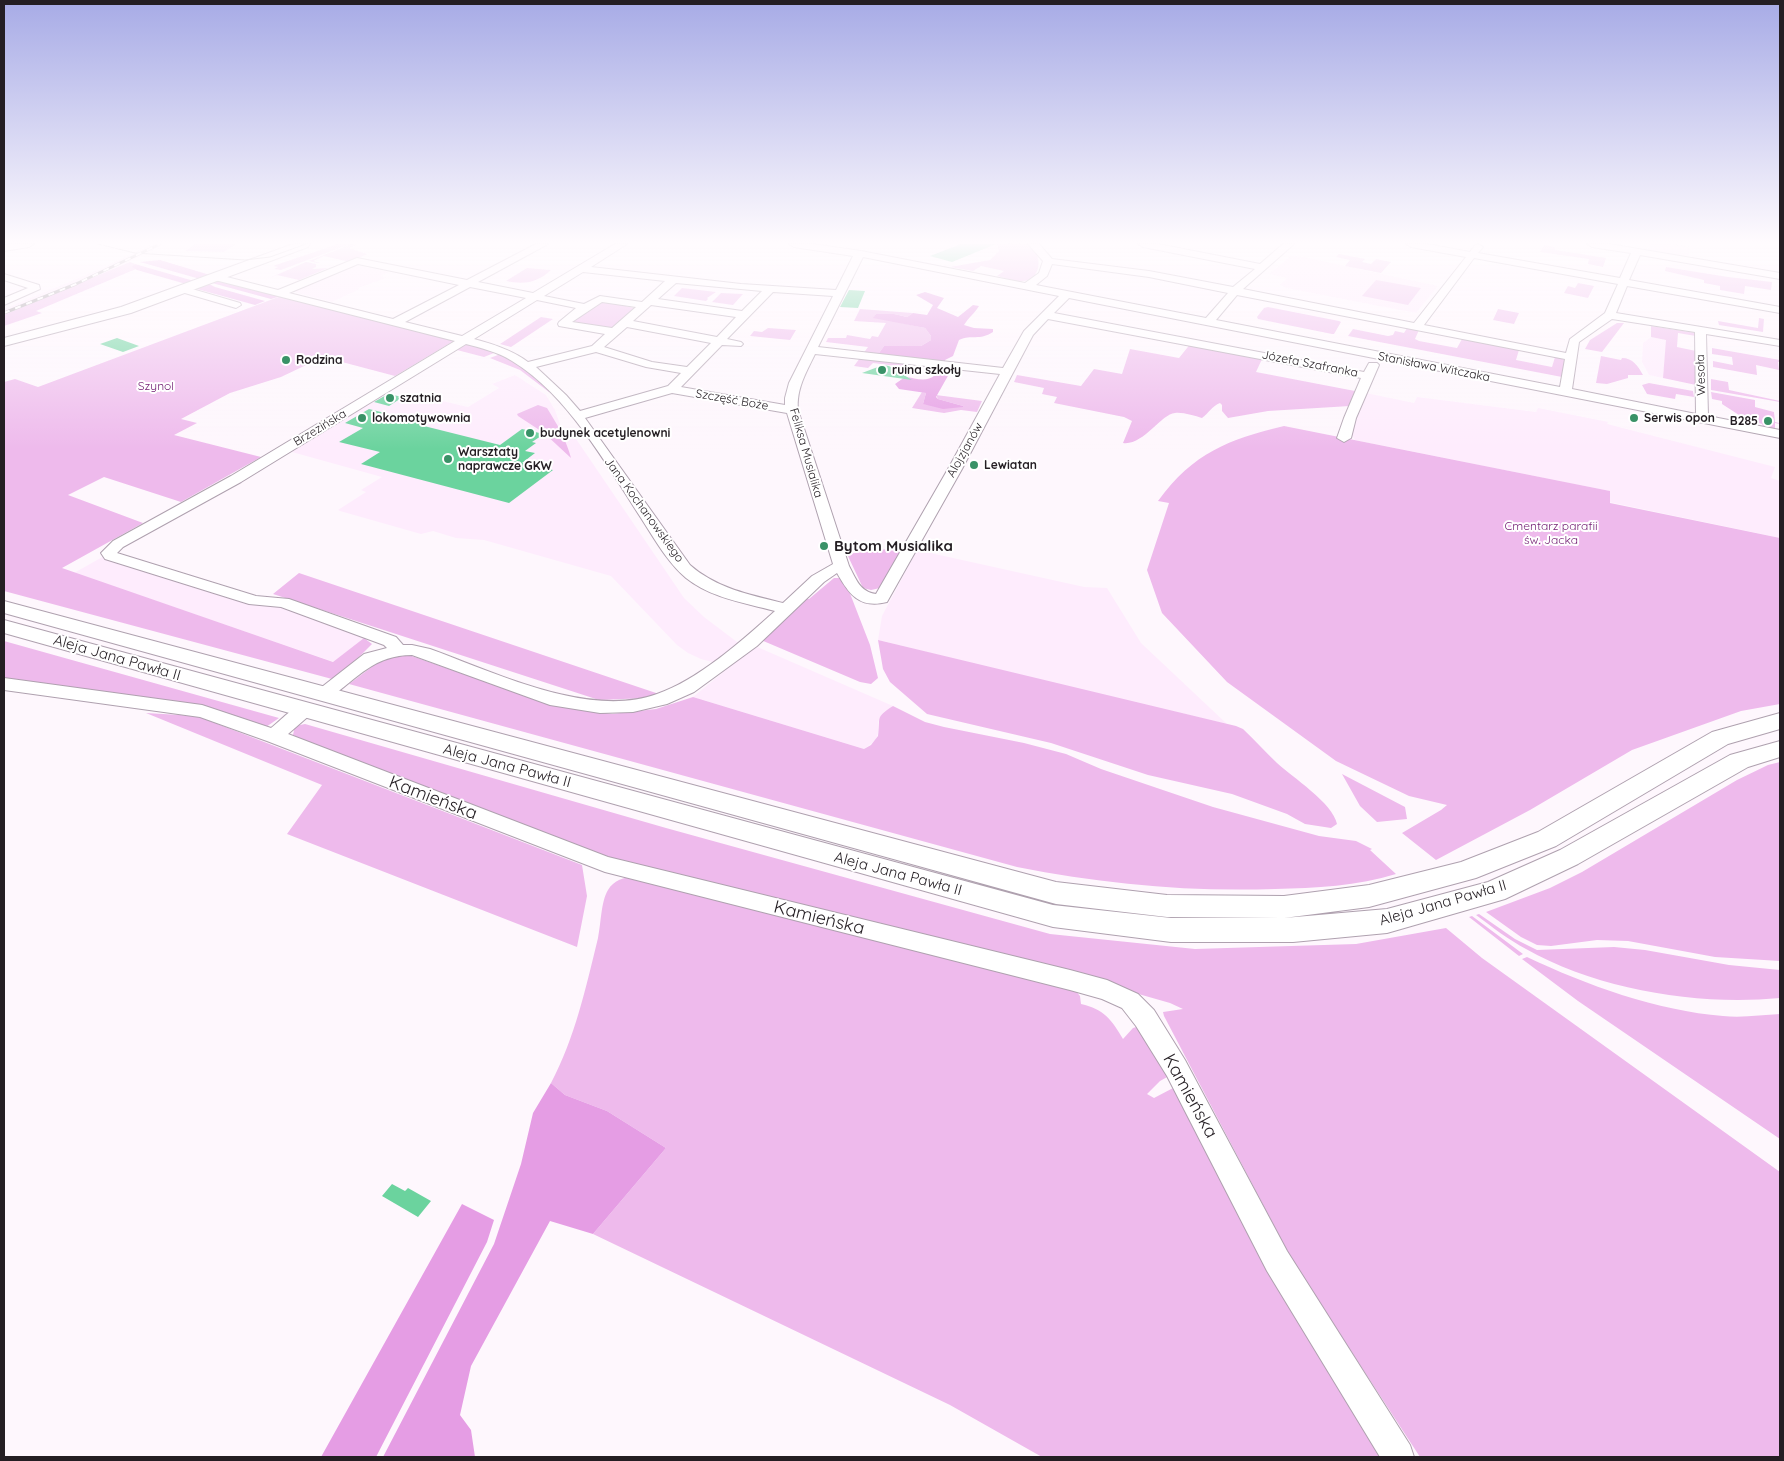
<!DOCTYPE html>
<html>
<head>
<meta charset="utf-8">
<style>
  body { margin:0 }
  #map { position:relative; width:1784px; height:1461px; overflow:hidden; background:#fef7fd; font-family:Quicksand,sans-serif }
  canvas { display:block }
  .frame { position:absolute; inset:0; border:5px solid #241e23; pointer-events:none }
</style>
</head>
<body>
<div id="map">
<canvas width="1784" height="1461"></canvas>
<div class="frame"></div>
</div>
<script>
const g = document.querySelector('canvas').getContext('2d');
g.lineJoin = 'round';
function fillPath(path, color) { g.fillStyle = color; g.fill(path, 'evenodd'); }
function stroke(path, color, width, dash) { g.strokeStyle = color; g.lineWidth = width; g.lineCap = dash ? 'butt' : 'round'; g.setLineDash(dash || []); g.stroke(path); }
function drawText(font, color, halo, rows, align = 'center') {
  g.font = font + ' Quicksand,sans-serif'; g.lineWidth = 4; g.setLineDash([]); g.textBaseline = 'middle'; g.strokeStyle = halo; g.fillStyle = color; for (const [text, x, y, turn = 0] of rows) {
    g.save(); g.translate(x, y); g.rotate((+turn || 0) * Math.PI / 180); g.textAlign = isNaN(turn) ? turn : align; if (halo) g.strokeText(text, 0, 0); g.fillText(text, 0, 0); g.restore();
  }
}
const built = new Path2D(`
  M153,244H165L103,275L4,316V309L100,269Z
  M1650,244H1670L1691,247L1688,258L1649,251L1647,250Z
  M1292,255L1308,258L1438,286L1416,313L1286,288L1280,285L1287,278L1269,274Z
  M356,265L389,272L380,276L386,278L358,288L360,289L332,302L291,291Z
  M1651,337L1667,340L1663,378L1649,375L1642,362L1643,343Z
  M515,375L546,395L555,410L562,430H570L684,598L704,617L741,645L716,663L701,659L688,653L677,645L611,576L484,540L456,538L433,531L421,534L340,511L338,510L366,492L361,490L382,477L292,452L386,394L431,404L438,400L468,407L499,388L492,384Z
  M1366,393L1414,403L1417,397L1536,412L1538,408L1608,422L1607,424L1775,467L1771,478L1780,481V538L1609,502V491L1355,440L1352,435L1360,402Z
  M917,550L1084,587L1107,588L1141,643L1227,724L1059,685L878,640L882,616Z
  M106,555L264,606H281L353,632L364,638L334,662L74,573Z
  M755,646L893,706L884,712L878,722L879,730L876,740L864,749L693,697Z`);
const green = new Path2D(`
  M196,244H236L224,252L185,251Z
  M338,244H350L281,270L274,269L278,267L273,266Z
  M352,244L356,245L349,248L367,254L350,262L324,256L313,261L320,263H318L309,261Z
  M997,244C1005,244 1016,242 1024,244C1043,249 1044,278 1024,281C1016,282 1005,278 997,276L1004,271L981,266L973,271L950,267L990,260L999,251Z
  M1544,245L1555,247V250L1606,258L1603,267L1588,264L1589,259L1540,252Z
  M1339,254L1365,259L1362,262L1371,264L1376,259L1391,262L1381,273L1345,266L1350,260L1336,257Z
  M130,262L135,264L133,267L136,269L36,311L42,313L4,326V315Z
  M306,262L316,264V267L312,269L328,268L299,280L277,275L265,280Z
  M1666,267L1728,277L1772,282L1771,290L1745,286L1744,294L1720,290V286L1704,283V280L1665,271Z
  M527,268L551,270C538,282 526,285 506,281Z
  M1376,280L1421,288L1408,305L1362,296Z
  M1578,283L1594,286L1588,298L1564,293L1568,286L1575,288Z
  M682,288L716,292L707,298L708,299L706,301L674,296Z
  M721,293L743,294L733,305L712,302Z
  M281,296L453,339L452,342L395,376L323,357L281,377L230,393L181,419L197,423L174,435L261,457L181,502L104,477L68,495L143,523L62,568L333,662L364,638L372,644L349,667L332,679L4,591V382L15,379L38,387Z
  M603,301L634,308L612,328L569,324Z
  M1268,307L1339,321L1341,322L1334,334H1332L1258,319L1257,317L1264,308Z
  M860,309L913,313L907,317L894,314H876L874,317L925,328L931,336V340L921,346H884L879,353L912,364L905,367L873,363L868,368L854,366L868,347L826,342L828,338H846L847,335L870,339L872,336L878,337L886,323L854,321Z
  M1498,309L1519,313L1514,324L1493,320Z
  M541,317L553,319L511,347L500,344Z
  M1759,318L1764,319L1763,332L1719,325L1718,321L1758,328Z
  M1617,323H1624L1602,352L1585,349L1590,340Z
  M1651,326L1696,333V336L1678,333L1677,347L1696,351V385L1663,378L1666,340L1651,337Z
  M768,328L796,330L790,340L750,336L754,331L762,332Z
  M1407,328L1419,330L1415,339L1419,341L1457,348L1462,339L1519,350L1516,360L1552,367L1555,357L1565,360L1562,377L1348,336L1353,329L1388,336L1393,335L1395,331L1404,333Z
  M469,343L499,351L484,357L457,350Z
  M1191,343L1263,357L1256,372L1355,391L1350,406L1268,411L1228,418L1222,411V405L1220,403C1212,406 1209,413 1202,418C1195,416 1183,412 1175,413C1161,414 1143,446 1123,443L1132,421L1124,417L1054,403L1057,397L1042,394L1044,388L1014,382L1017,375L1081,386L1094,369L1122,374L1130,349L1179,358Z
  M1712,348L1780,360V362H1778L1779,370L1756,365L1757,375L1713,367V361L1733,365L1732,357L1712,354Z
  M503,353L552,391L549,392L520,370L490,358Z
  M1601,356L1621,360L1622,358C1633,358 1638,366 1643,375H1628V378L1607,384L1596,383Z
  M1711,379L1728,382L1729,390L1780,401V402L1711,390Z
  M1649,383L1693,391L1694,397L1676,394L1675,399L1647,394L1642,385Z
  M922,392L926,393L923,404L963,406L938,399L936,395L982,401L977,412L961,410L944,413L912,408Z
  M1711,392L1755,400V407L1774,412L1775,422L1779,423L1780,421V424L1775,423V429L1763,426L1762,424L1742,417L1722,404V401L1712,399Z
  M538,405L547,408C557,424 566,439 571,458L544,433L518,416L517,414Z
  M1284,426L1610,491V503L1780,538V704L1741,711L1632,750L1530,810L1436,860L1402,833L1441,810L1447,805L1409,796L1336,761L1227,682L1162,613L1147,570L1169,503L1158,501C1193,453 1229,439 1284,426Z
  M904,547L880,588L871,590L863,588L847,554Z
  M299,573L659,694L647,698L599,700L273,594Z
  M834,578H844L870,645L878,678L871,684L860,682L761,640L806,599H809Z
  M878,640L1236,726L1243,729C1255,740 1265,752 1277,763C1292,777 1333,803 1337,824L1331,828L1305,824L1287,814L1232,794L1148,775L1051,743L927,714L890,682L883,669Z
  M4,641L279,718L266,727L4,679Z
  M406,654L549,704L612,714L656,709L693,697L864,749L871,745L878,736C881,718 874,718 893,706L925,722L944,727L1024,743L1066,754L1101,769L1213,807L1319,836L1356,841L1372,849L1370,850L1396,874C1358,886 1315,888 1275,889C1188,892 1103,884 1017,867L349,684L381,660Z
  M146,713L197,716L582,865L587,896L577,947L287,834L322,785Z
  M305,724L666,828L1050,934L1195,949L1356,944L1446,928L1482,958L1780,1172V1457H1420L1293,1262L1164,1016L1163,1012L1183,1009L1170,1003L1100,983L611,858L323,751L293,735L295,726Z
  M1780,762V961L1715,957L1628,941L1597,940L1551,946L1537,945L1521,937L1486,912L1550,888L1582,872L1737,780L1768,765Z
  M1342,774L1405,807L1407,819L1377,822L1360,806Z
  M633,876L1069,983L1080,996L1081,1004C1104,1009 1112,1020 1123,1039L1133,1028L1143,1025L1169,1076L1160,1081L1147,1094L1154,1098L1175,1087L1269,1260L1388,1457H1042L950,1405L593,1234L666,1148L607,1111L565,1095L551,1083C575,1038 586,987 598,938C601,924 601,901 608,890C614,880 623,878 633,876Z
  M1479,914L1515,939L1537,950L1614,947L1645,950L1729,965L1780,970V998C1698,1006 1599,990 1526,949C1509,940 1492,927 1476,915Z
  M1472,916L1523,954L1519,956L1469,917Z
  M1527,957C1586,985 1658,1011 1723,1016C1742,1018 1762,1015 1780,1014V1139L1578,1001L1522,959Z`);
const forest = new Path2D(`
  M160,260L210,275L200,279L140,262Z
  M135,264L194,281L186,284L137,270L132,267Z
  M220,280L281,296L271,299L212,283Z
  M209,284L215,287L265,301L255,305L197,289Z
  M925,292L944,298L937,308L958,317L973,305L979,306C974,314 969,317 964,325L974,328L993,329V332C979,341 972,334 959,340L953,356L945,360V362L953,367L936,397L938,399L963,406V407L943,409L923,404L926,393L899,389L895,384L905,377C916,378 926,383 935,375L936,370L879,353L884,346H921L931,340V336L925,328L873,318L876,314H894L907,317L913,313L927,315L933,305L916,295Z
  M551,1083L565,1095L607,1111L666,1148L593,1234L550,1221L471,1366L460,1415L471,1430L475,1457H383L494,1244L521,1164L533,1113Z
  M462,1204L494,1220L487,1242L376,1457H321Z`);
const building = new Path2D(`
  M961,244H996L952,262L930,256Z
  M849,290L865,291L858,308L840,307Z
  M117,338L139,346L123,352L100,344Z
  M883,365L889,366L912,380L862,373Z
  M388,394L403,397L389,406L374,402Z
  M369,409L425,423L420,425L500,445L522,429L544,434L532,442L536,443L525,451L535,453L522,463L553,470L509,503L361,464L380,452L339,442L363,428L345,423Z
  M392,1184L405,1191L408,1188L431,1201L418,1217L382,1196Z`);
const minor = new Path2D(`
  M11,244H34L29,247L4,251V245Z
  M536,244H548L478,282L533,293L615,244H627L591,267L741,284L836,290L853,256L794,247L789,244H813L861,251L1025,283L1039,273L1043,261L1028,244H1039L1052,259L1149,271L1233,287L1255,269L1143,247L1138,244H1158L1260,264L1283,244H1294L1243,289L1414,323L1466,257L1411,247L1406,244H1427L1470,252L1475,245L1478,244L1483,247L1478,253L1620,278L1631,253L1592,247L1587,244H1609L1780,273V279L1640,255L1629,280L1780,307V313L1627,286L1616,313L1780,340V346L1706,334L1708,416L1780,430V438L1069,298L1054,313L1364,372L1369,363H1377L1379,365L1356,418L1351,438L1344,442L1337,438L1344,418L1361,378L1048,319L1033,335L962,469L887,602C859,609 849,594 837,573L824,582L757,646L694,692L667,704L633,712L600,713L550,705L412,655C375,655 358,677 330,698L324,700L318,698L315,694L318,690L364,654L387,648L384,645L281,607L249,604L105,559L101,553L113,541L231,476L455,341L211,279V275L215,274L278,290L357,258L467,280ZM863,257L1059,296L1024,331L1003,368L818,347ZM1474,258L1618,284L1605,313L1570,339L1566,353L1424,325ZM358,264L459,285L393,319L289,293ZM1052,264L1149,277L1228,293L1206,318L1036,285L1047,276ZM583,272L665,281L642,302L600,296L584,304L544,296ZM676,283L762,291L742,311L658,299ZM470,287L526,298L462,336L405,322ZM773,292L833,296L789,383L785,398V405L681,387L722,345L741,346L743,344L741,342L727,339ZM1237,295L1565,359L1560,387L1216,320ZM537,300L576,308L559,322L558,324L559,326L605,334L592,346L528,362C512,350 493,344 474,339ZM602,302L636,307L612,328L572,322ZM651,305L736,317L717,337L633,321ZM1612,319L1695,332L1696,414L1572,389L1579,342ZM627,327L711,343L687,367L652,362L604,347ZM466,344C481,348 498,352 512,361C568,395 606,464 641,518C654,538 667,562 686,578C711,598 745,603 775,611C743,640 698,680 657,694C589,719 494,672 430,649L412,645H403L396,637L289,599L256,596L117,553L123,547L241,482ZM596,352L646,367L681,373L668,386L580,411L566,395L536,367ZM815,354L1000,374L948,469L876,594C860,592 856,579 849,566L798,410C796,389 806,373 815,354ZM672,393L787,413L833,564L812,576L783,603C750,595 716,588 690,565L585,418Z
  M4,274L39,285L40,289L4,305V298L28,288L4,280Z
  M182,286L240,303L241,305L236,308L178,291L177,289Z
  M4,678L202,705L271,728C283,719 296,701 311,706L314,710L311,714L288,734L608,857L1070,970L1107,980L1138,994L1154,1010L1185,1060L1287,1251L1410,1445L1414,1457H1380L1267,1271L1167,1076L1136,1026L1122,1008L1102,999L1070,990L605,872L267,741L200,717L4,690Z`);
const major = new Path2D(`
  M293,244H310L308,247L131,313L4,346V338L121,307Z
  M4,601L1056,882L1167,895L1284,896L1369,885L1461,862L1538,832L1712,732L1780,713V729L1728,744L1556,846L1476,878L1369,907L1284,918L1387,909L1488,882L1560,850L1730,755L1780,741V757L1748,767L1578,864L1505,899L1387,933L1293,942H1171L1053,927L4,633V620L1053,905L1171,918H1281L1167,917L1056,904L4,613Z`);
const tram = new Path2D(`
  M98,244L135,253L245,260L270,257L306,244`);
const rail = new Path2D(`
  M4,313L76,284L160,244`);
const markers = [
  [286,360,5,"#399267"],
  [882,370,5,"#399267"],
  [390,398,5,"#399267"],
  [362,418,5,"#399267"],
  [1634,418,5,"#399267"],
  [1768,421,5,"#399267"],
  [530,433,5,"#399267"],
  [448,459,5,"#399267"],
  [974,465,5,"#399267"],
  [824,546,5,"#399267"]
];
const farPoinames = [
  ["Rodzina",296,360],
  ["ruina szkoły",892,370],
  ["szatnia",400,398],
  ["lokomotywownia",372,418],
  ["Serwis opon",1644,418],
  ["B285",1758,421,"right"],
  ["budynek acetylenowni",540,433],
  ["Warsztaty",458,452],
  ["naprawcze GKW",458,466],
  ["Lewiatan",984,465]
];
const farStreetnames = [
  ["Józefa Szafranka",1310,364,11],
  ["Stanisława Witczaka",1434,367,11],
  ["Wesoła",1701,375,-92],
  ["Szczęść Boże",732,400,10],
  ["Brzezińska",320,428,-31],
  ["Alojzjanów",965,450,-61],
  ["Feliksa Musialika",806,453,74],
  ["Jana Kochanowskiego",644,510,54]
];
const farParknames = [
  ["Szynol",156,386],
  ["Cmentarz parafii",1551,526],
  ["św. Jacka",1551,540]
];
const poiNames = [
  ["Bytom Musialika",834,546]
];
const streetNames = [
  ["Aleja Jana Pawła II",117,658,16],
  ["Aleja Jana Pawła II",507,766,15],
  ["Aleja Jana Pawła II",898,874,15],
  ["Aleja Jana Pawła II",1443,903,-16]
];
const nearStreetnames = [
  ["Kamieńska",433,798,21],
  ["Kamieńska",819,918,14],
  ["Kamieńska",1190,1096,61]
];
fillPath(built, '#feecfd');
fillPath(green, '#eebaec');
fillPath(forest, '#e59de4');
fillPath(building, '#6bd39e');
stroke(minor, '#afa1af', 2);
stroke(major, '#afa1af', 2);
fillPath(minor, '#fff');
fillPath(major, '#fff');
stroke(tram, '#999298', 1);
stroke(rail, '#999298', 3);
stroke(rail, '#fff', 2, [6]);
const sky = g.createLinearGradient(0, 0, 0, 449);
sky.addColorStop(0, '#a7abe6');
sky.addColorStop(0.54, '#fffbfe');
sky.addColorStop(1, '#fffbfe00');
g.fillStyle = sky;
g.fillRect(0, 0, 1784, 449);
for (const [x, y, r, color] of markers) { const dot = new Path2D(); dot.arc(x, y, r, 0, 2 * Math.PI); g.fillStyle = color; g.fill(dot); stroke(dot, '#fff', 2); }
drawText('bold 12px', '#241e23', '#fff', farPoinames, 'left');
drawText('12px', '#241e23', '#fff', farStreetnames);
drawText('12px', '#742074', '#fff', farParknames);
drawText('bold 15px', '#241e23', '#fff', poiNames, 'left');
drawText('15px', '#241e23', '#fff', streetNames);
drawText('18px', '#241e23', '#fff', nearStreetnames);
</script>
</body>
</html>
